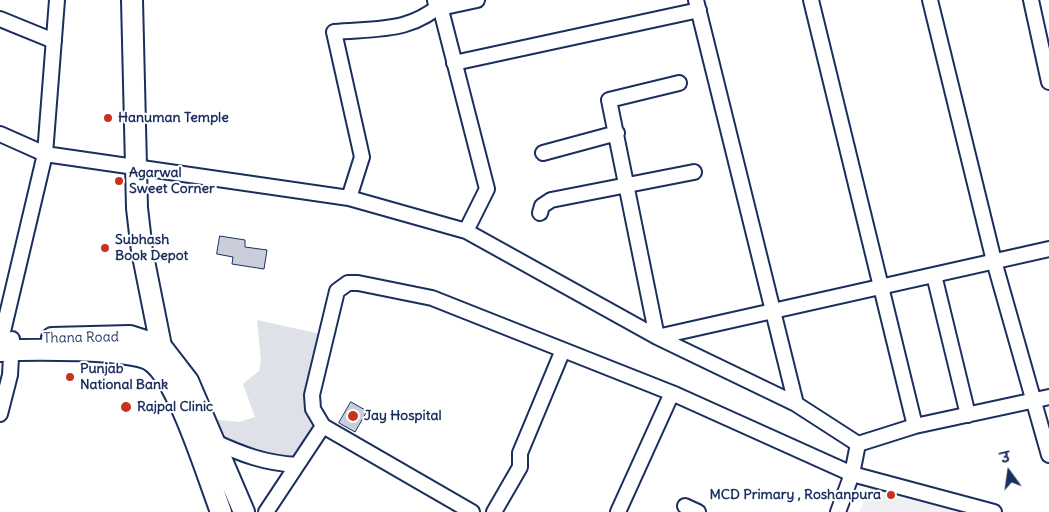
<!DOCTYPE html>
<html>
<head>
<meta charset="utf-8">
<style>
  body { margin:0 }
  #map { position:relative; width:1049px; height:512px; overflow:hidden; background:#fff; font-family:Delius,"Playpen Sans Deva",sans-serif }
  canvas { display:block }
  .north { position:absolute; left:984px; top:447px; width:50px; height:50px; -webkit-text-stroke:4px #fff; paint-order:stroke; rotate:346deg; font-size:14px; font-weight:700; line-height:20px; text-align:center; color:#1b2f5e }
  .north::after { content:''; display:block; margin:auto; width:18px; height:22px; background:#1b2f5e; clip-path:polygon(50% 0,100% 100%,50% 72%,0 100%) }
</style>
</head>
<body>
<div id="map">
<canvas width="1049" height="512"></canvas>
<div class="north">उ</div>
</div>
<script>
const g = document.querySelector('canvas').getContext('2d');
g.lineJoin = 'round';
function fillPath(path, color) { g.fillStyle = color; g.fill(path, 'evenodd'); }
function stroke(path, color, width, dash) { g.strokeStyle = color; g.lineWidth = width; g.lineCap = dash ? 'butt' : 'round'; g.setLineDash(dash || []); g.stroke(path); }
function drawText(font, color, halo, rows, align = 'center') {
  g.font = font + ' Delius,sans-serif'; g.lineWidth = 4; g.setLineDash([]); g.textBaseline = 'middle'; g.strokeStyle = halo; g.fillStyle = color; for (const [text, x, y, turn = 0] of rows) {
    g.save(); g.translate(x, y); g.rotate((+turn || 0) * Math.PI / 180); g.textAlign = isNaN(turn) ? turn : align; if (halo) g.strokeText(text, 0, 0); g.fillText(text, 0, 0); g.restore();
  }
}
const built = new Path2D(`
  M874,479L956,512H859Z`);
const green = new Path2D(`
  M257,320L325,335L309,402L321,426L296,463L219,444L210,419L239,422L255,417L243,384L259,371L261,360Z`);
const building = new Path2D(`
  M220,236L245,240V247L267,250L264,269L232,264L233,257L217,254Z
  M351,402L367,411L355,432L339,423Z`);
const minor = new Path2D(`
  M696,0L796,404
  M811,0L915,426
  M930,0L994,261L1049,455
  M1031,0L1049,82
  M435,1L440,6L487,189L466,231
  M440,8L477,0
  M0,19L54,41
  M454,63L699,10
  M679,83L609,100L657,337L1049,249
  M0,134L45,154L349,198L466,231L657,337L796,404L858,444L852,474L838,512
  M543,153L617,133
  M349,198L362,157L334,32C378,28 412,33 446,0
  M540,213L542,206L551,200L694,172
  M934,275L968,415
  M1,340L45,154L57,0
  M0,414L10,375L12,339
  M213,441C243,455 265,463 297,465
  M858,444L915,426L1049,397
  M685,506L698,512
  M266,512L323,426
  M472,512L323,426L313,409L312,395L337,291L348,283H358L432,298L672,393L852,474L994,512
  M494,512L520,467V453L563,350
  M618,512L672,393`);
const secondary = new Path2D(`
  M132,0L137,208L142,251L161,346L188,381L244,512
  M52,338L130,336L161,346
  M0,351C26,349 134,348 151,361C178,379 208,478 221,512`);
const markers = [
  [108,118,5,"#c8321e"],
  [119,181,5,"#c8321e"],
  [105,248,5,"#c8321e"],
  [70,377,5,"#c8321e"],
  [126,407,6,"#c8321e"],
  [353,416,6,"#c8321e"],
  [891,495,5,"#c8321e"]
];
const poiNames = [
  ["Hanuman Temple",118,118],
  ["Agarwal",129,173],
  ["Sweet Corner",129,189],
  ["Subhash",115,240],
  ["Book Depot",115,256],
  ["Punjab",80,369],
  ["National Bank",80,385],
  ["Rajpal Clinic",137,407],
  ["Jay Hospital",364,416],
  ["MCD Primary , Roshanpura",881,495,"right"]
];
const streetNames = [
  ["Thana Road",81,338,-1]
];
fillPath(built, '#eff0f4');
fillPath(green, '#dee1e7');
fillPath(building, '#caceda');
stroke(building, '#1b2f5e', 1);
stroke(minor, '#1b2f5e', 18);
stroke(secondary, '#1b2f5e', 24);
stroke(minor, '#fff', 14);
stroke(secondary, '#fff', 20);
for (const [x, y, r, color] of markers) { const dot = new Path2D(); dot.arc(x, y, r, 0, 2 * Math.PI); g.fillStyle = color; g.fill(dot); stroke(dot, '#fff', 2); }
drawText('bold 14px', '#1b2f5e', '#fff', poiNames, 'left');
drawText('14px', '#1b2f5e', '#fff', streetNames);
</script>
</body>
</html>
